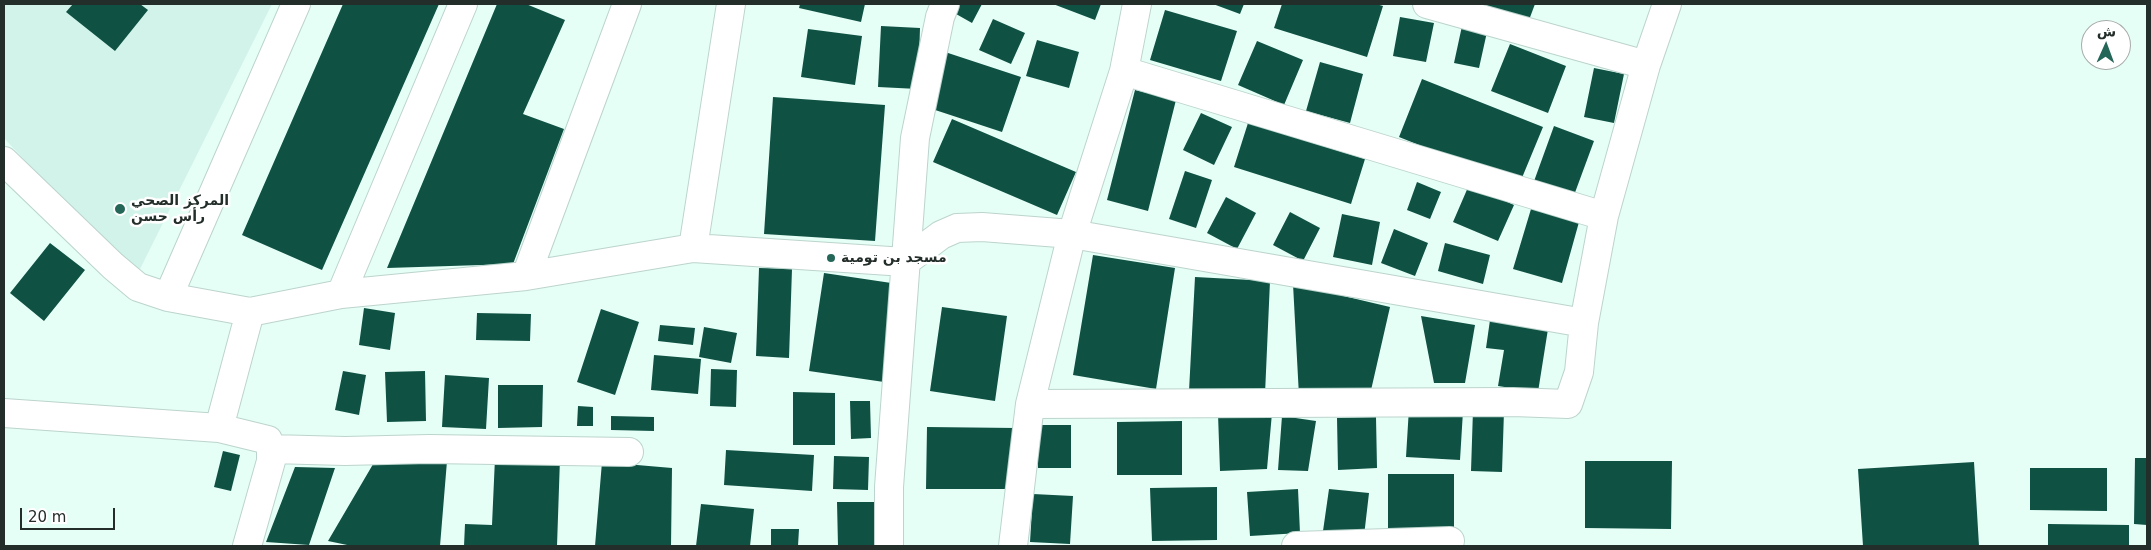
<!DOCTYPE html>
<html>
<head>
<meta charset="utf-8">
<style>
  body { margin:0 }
  #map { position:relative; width:2151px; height:550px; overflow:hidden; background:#e5fef6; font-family:"DejaVu Sans",Vazirmatn,sans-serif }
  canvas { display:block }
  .frame { position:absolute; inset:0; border:5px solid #232d2a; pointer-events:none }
  .north { position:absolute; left:2081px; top:20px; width:50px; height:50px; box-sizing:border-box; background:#fff; border:1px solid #a7abaa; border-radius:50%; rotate:2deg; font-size:14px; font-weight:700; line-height:20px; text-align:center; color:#232d2a }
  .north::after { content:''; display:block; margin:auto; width:18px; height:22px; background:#246758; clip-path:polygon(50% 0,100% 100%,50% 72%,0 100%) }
  .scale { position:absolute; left:20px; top:508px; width:95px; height:22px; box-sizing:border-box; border:2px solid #232d2a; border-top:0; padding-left:6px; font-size:15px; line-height:18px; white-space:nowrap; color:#232d2a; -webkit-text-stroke:4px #fff; paint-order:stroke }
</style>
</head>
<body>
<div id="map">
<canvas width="2151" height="550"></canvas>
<div class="frame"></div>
<div class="north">ش</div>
<div class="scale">20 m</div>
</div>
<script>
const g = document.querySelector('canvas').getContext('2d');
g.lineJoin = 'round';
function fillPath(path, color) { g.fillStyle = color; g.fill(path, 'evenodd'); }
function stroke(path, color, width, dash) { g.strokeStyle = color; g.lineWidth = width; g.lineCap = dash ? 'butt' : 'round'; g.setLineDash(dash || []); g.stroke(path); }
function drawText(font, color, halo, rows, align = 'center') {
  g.font = font + ' "DejaVu Sans",Vazirmatn,sans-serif'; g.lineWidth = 5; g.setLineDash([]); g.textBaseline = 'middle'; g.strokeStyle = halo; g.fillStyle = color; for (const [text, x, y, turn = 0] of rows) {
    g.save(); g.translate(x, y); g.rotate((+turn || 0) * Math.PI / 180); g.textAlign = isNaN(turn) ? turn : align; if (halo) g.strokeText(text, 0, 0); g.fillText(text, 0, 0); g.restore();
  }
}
const built = new Path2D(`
  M4,4H272L135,279L4,138Z`);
const building = new Path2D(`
  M73,4H140L148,10L115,51L66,12Z
  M343,4H439L322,270L242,235Z
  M497,4H526L565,20L523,114L564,129L513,264L387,268Z
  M800,4H865L861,22L799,8Z
  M952,4H982L972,23L949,10Z
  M1053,4H1101L1095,20Z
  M1213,4H1244L1240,14Z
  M1282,4H1376L1383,6L1367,57L1274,28Z
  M1482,4H1535L1529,20Z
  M1165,10L1237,31L1221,81L1150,60Z
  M1400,17L1434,23L1426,62L1393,56Z
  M993,19L1025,33L1011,64L979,50Z
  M881,26L920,28L918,89L878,87Z
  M1462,26L1487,32L1479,68L1454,63Z
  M808,29L862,36L855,85L801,77Z
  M1037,40L1079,52L1069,88L1026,76Z
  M1257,41L1303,60L1284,105L1238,85Z
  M1510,44L1566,66L1548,113L1491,91Z
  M942,51L1021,77L1002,132L923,106Z
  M1320,62L1363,74L1350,123L1306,111Z
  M1594,68L1624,74L1614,123L1584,117Z
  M1422,79L1543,127L1519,185L1399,137Z
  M1135,90L1176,100L1148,211L1107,200Z
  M773,97L885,105L875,241L764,234Z
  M1201,113L1232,127L1214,165L1183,150Z
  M952,119L1076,172L1057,215L933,162Z
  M1248,123L1365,159L1351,204L1234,167Z
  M1554,126L1594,141L1573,198L1533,184Z
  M1185,171L1212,180L1196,228L1169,219Z
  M1417,182L1441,192L1430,219L1407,210Z
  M1469,185L1514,205L1498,241L1453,222Z
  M1226,197L1256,213L1237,249L1207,233Z
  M1531,209L1579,222L1562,283L1513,269Z
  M1290,212L1320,228L1303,261L1273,245Z
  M1342,214L1380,222L1372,265L1333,257Z
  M1394,229L1428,243L1415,276L1381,263Z
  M50,243L85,270L44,321L10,293Z
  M1445,243L1490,255L1483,284L1438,271Z
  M1093,255L1175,268L1156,389L1073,375Z
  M759,268L792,269L789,358L756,356Z
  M824,273L898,284L884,382L809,371Z
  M1195,277L1270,281L1265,394L1189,391Z
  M1293,284L1390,307L1369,399L1299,396Z
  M942,307L1007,316L995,401L930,391Z
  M364,308L395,313L390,350L359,345Z
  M601,309L639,322L615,395L577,382Z
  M477,313L531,314L530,341L476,340Z
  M1421,316L1475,325L1465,383H1434Z
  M1490,320L1548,329L1538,392L1498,386L1504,350L1486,348Z
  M660,325L695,328L693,345L658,341Z
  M704,327L737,333L731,363L699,357Z
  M654,355L701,359L698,394L651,390Z
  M711,369L737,370L736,407L710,406Z
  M343,371L366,375L359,415L335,410Z
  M425,371L426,421L387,422L385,372Z
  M445,375L489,378L486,429L442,427Z
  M498,385H543L542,427L498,428Z
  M793,392L835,393V445H793Z
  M850,401H870L871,438L851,439Z
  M578,406L593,407V426H577Z
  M1409,408L1463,411L1460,460L1406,457Z
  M1473,410L1504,411L1502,472L1471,471Z
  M1272,413L1267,469L1220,471L1218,414Z
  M611,416L654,417V431L611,430Z
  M1282,416L1316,421L1308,471L1278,470Z
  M1376,417L1377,468L1338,470L1337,418Z
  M1182,421V475H1117V422Z
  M1038,425H1071V468H1038Z
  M927,427L1016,428V489H926Z
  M726,450L814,455L812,491L724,485Z
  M223,451L240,455L231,491L214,487Z
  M379,454L447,461L440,546H352L328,541Z
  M834,456L869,457L868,490L833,489Z
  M495,458H560L557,546H464L465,524L492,525Z
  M2135,458H2147V525L2134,524Z
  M1585,461H1672L1671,529L1585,528Z
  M602,462L672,468L671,546H595Z
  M1974,462L1979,546H1863L1858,469Z
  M295,467L335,468L309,545L266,542Z
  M2030,468H2107V511L2030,510Z
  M1388,474H1454V534H1388Z
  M1217,487V540L1152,541L1150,488Z
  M1298,489L1300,533L1250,536L1247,492Z
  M1329,489L1369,493L1364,536L1323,531Z
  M1033,494L1073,496L1070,544L1030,542Z
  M837,502H885L886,546H838Z
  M701,504L754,509L750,546H696Z
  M2048,524L2129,525V546H2048Z
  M771,529H799L798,546H771Z`);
const street = new Path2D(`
  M1427,4L1646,65
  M1124,71L1604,216
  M4,161L113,266L138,287L168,297L250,312L341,294L526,276L693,248L731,4
  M693,248L905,262L941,235L957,228L982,227L1072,234L1584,323
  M526,276L627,4
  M341,294L463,4
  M168,297L296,4
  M1030,404L1513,402L1568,404L1579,372L1584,323L1604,216L1646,65L1667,4
  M4,413L219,428L250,312
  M219,428L268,440L271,449V461L247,546
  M271,449L345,451L429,449L629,452
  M889,546V487L915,138L940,17L945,4
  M1013,546L1030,404L1072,234L1124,71L1137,4
  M1296,546L1450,541`);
const markers = [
  [120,209,6,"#246758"],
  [831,258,5,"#246758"]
];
const poiNames = [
  ["المركز الصحي",131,201],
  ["رأس حسن",131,217],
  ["مسجد بن تومية",841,258]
];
fillPath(built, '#d1f3e9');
fillPath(building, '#0f5244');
stroke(street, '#bcd4cd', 30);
stroke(street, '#fff', 28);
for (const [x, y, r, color] of markers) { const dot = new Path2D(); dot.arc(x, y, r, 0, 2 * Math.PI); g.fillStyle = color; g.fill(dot); stroke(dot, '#fff', 2); }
drawText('bold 14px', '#232d2a', '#fff', poiNames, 'left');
</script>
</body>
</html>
